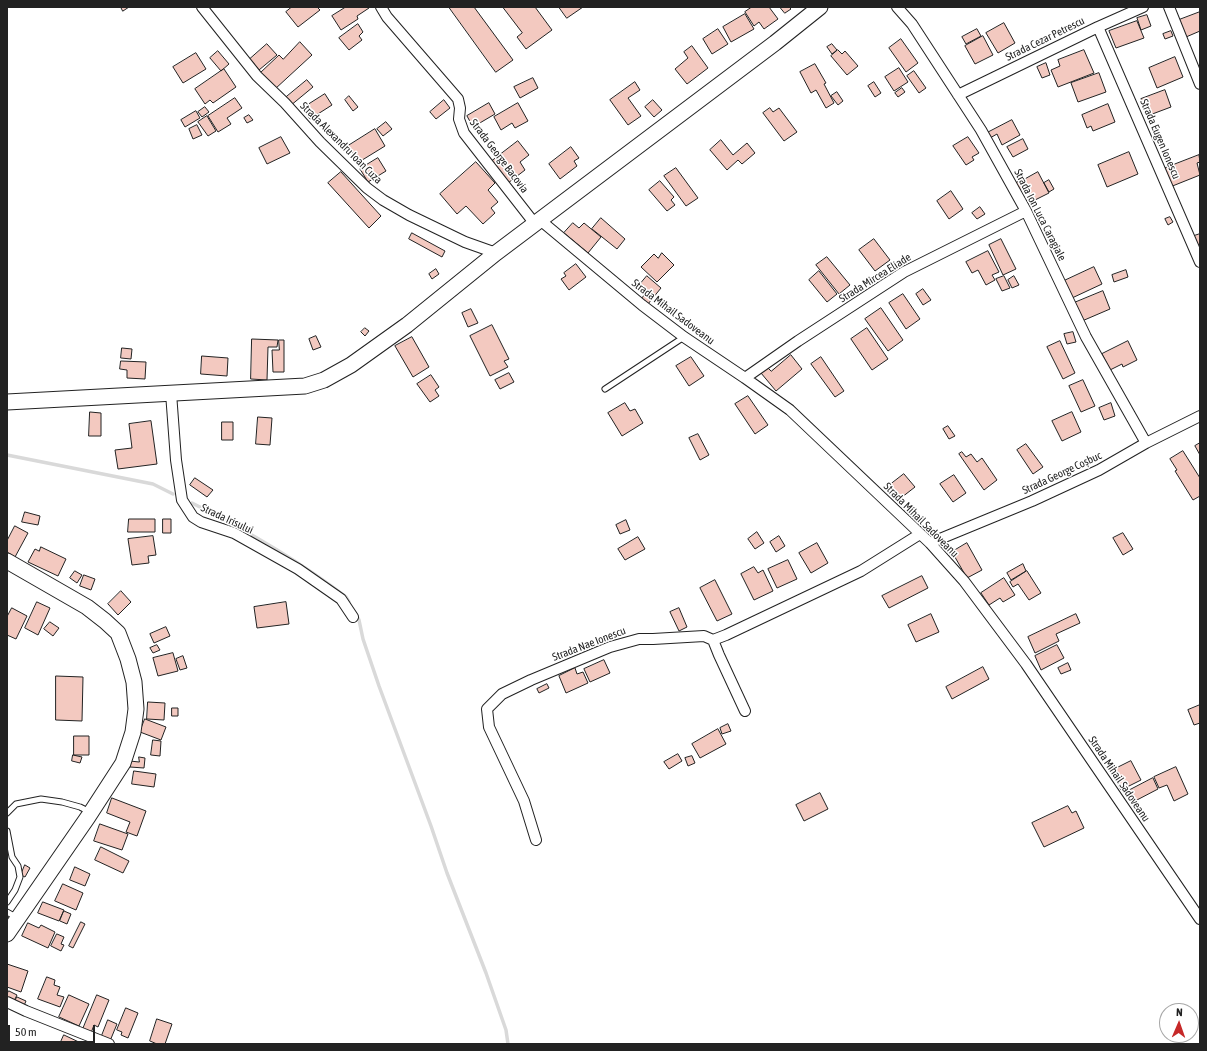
<!DOCTYPE html>
<html>
<head>
<meta charset="utf-8">
<style>
  body { margin:0 }
  #map { position:relative; width:1207px; height:1051px; overflow:hidden; background:#fff; font-family:"Asap Condensed",sans-serif }
  canvas { display:block }
  .frame { position:absolute; inset:0; border:8px solid #222; pointer-events:none }
  .north { position:absolute; left:1159px; top:1003px; width:40px; height:40px; box-sizing:border-box; background:#fff; border:1px solid #a7a7a7; border-radius:50%; rotate:2deg; font-size:11px; font-weight:700; line-height:16px; text-align:center; color:#222 }
  .north::after { content:''; display:block; margin:auto; width:14px; height:18px; background:#c62828; clip-path:polygon(50% 0,100% 100%,50% 72%,0 100%) }
  .scale { position:absolute; left:8px; top:1025px; width:87px; height:18px; box-sizing:border-box; border:2px solid #222; border-top:0; padding-left:5px; font-size:12px; line-height:14px; white-space:nowrap; color:#222; -webkit-text-stroke:3px #fff; paint-order:stroke }
</style>
</head>
<body>
<div id="map">
<canvas width="1207" height="1051"></canvas>
<div class="frame"></div>
<div class="north">N</div>
<div class="scale">50 m</div>
</div>
<script>
const g = document.querySelector('canvas').getContext('2d');
g.lineJoin = 'round';
function stroke(path, color, width, dash) { g.strokeStyle = color; g.lineWidth = width; g.lineCap = dash ? 'butt' : 'round'; g.setLineDash(dash || []); g.stroke(path); }
function fillPath(path, color) { g.fillStyle = color; g.fill(path, 'evenodd'); }
function drawText(font, color, halo, rows, align = 'center') {
  g.font = font + ' "Asap Condensed",sans-serif'; g.lineWidth = 3; g.setLineDash([]); g.textBaseline = 'middle'; g.strokeStyle = halo; g.fillStyle = color; for (const [text, x, y, turn = 0] of rows) {
    g.save(); g.translate(x, y); g.rotate((+turn || 0) * Math.PI / 180); g.textAlign = isNaN(turn) ? turn : align; if (halo) g.strokeText(text, 0, 0); g.fillText(text, 0, 0); g.restore();
  }
}
const stream = new Path2D(`
  M7,455L153,484L173,494
  M192,503C246,530 298,560 346,597L349,602
  M356,615L359,620L363,639L379,686L431,826L447,873L486,973L506,1030L508,1044`);
const building = new Path2D(`
  M121,7H129L123,11Z
  M292,7H317L320,10L298,27L286,12Z
  M346,7H368L369,8L357,16L358,19L341,30L332,16Z
  M449,7H474L513,60L496,72Z
  M503,7H535L552,30L526,49L517,37L522,33Z
  M559,7H583L567,18Z
  M752,7H769L778,19L764,29L759,22L754,26L745,12Z
  M780,7H789L791,9L785,13Z
  M1200,12V31L1186,37L1179,20Z
  M745,14L754,29L731,42L723,27Z
  M1147,15L1151,26L1141,30L1137,18Z
  M1137,21L1144,38L1116,48L1109,31Z
  M1004,23L1015,43L998,53L986,33Z
  M358,24L363,32L359,36L362,40L349,50L339,38Z
  M718,29L728,44L712,54L703,39Z
  M977,29L981,36L966,44L962,37Z
  M1171,31L1173,36L1165,39L1163,34Z
  M983,36L993,55L975,64L965,46Z
  M901,39L918,63L906,72L889,48Z
  M300,42L312,55L275,89L260,73L279,55L283,59Z
  M267,44L277,55L259,70L250,59Z
  M832,44L837,50L832,54L827,47Z
  M692,46L708,68L687,84L675,69L688,58L684,52Z
  M838,50L842,54L845,51L858,66L847,75L831,56Z
  M1084,50L1094,73L1058,87L1051,70L1060,66L1058,60Z
  M218,51L229,64L221,71L210,58Z
  M196,53L206,69L183,83L173,67Z
  M1175,57L1183,77L1157,88L1149,68Z
  M1046,63L1050,75L1042,78L1037,67Z
  M815,64L826,83L824,84L834,103L826,108L816,90L811,93L800,72Z
  M899,68L908,82L894,91L885,77Z
  M224,69L236,87L213,103L210,100L205,104L195,89Z
  M914,71L926,88L919,93L907,76Z
  M1099,73L1106,92L1078,102L1071,83Z
  M533,78L538,88L520,98L514,87Z
  M307,80L313,87L290,106L284,99Z
  M635,82L640,90L628,98L641,116L628,125L610,100Z
  M874,82L881,93L875,97L868,86Z
  M902,88L905,92L898,97L895,93Z
  M1165,90L1171,107L1147,116L1141,99Z
  M837,92L843,101L838,105L831,96Z
  M325,94L332,105L310,119L303,108Z
  M349,96L358,107L353,111L345,100Z
  M235,98L242,108L227,118L231,124L218,132L208,116Z
  M444,100L450,108L436,119L430,112Z
  M653,100L662,110L654,117L645,107Z
  M489,103L495,114L473,127L467,116Z
  M518,103L528,121L515,128L512,123L501,130L494,117Z
  M1108,104L1115,122L1093,131L1091,126L1087,128L1082,115Z
  M205,107L209,112L202,117L198,112Z
  M770,108L773,112L779,108L797,132L784,141L763,113Z
  M196,111L200,118L185,127L181,120Z
  M249,115L253,120L247,123L244,118Z
  M207,116L216,131L208,136L198,122Z
  M1012,120L1020,135L1002,145L997,134L990,138L987,133Z
  M386,122L392,129L383,136L377,129Z
  M197,125L202,135L193,139L189,129Z
  M375,129L385,146L359,162L348,146Z
  M281,137L290,153L267,164L259,148Z
  M968,137L979,153L972,157L974,160L966,165L953,146Z
  M1023,139L1028,149L1013,157L1007,147Z
  M721,140L733,155L747,143L755,153L742,164L738,160L727,170L710,150Z
  M518,141L529,155L520,162L525,170L508,183L492,161Z
  M571,147L579,158L574,161L577,166L560,179L549,164Z
  M1129,152L1138,174L1107,187L1098,165Z
  M1199,155L1200,162L1197,163L1200,175L1170,187L1163,169Z
  M378,158L386,171L368,182L360,169Z
  M476,162L495,183L488,190L498,202L491,208L495,213L483,224L466,206L457,214L440,194Z
  M676,168L698,198L686,206L664,176Z
  M341,172L381,216L369,228L328,183Z
  M1038,172L1049,193L1033,201L1022,181Z
  M1049,180L1054,189L1049,192L1044,183Z
  M660,181L674,197L671,200L675,205L667,211L649,190Z
  M1020,181L1023,188L1019,190L1016,183Z
  M951,191L963,209L949,219L937,201Z
  M980,207L985,214L977,219L972,213Z
  M1170,217L1173,222L1168,225L1165,219Z
  M601,218L625,239L617,249L592,229Z
  M573,223L579,228L584,223L601,237L588,253L564,233Z
  M412,233L445,251L442,257L409,239Z
  M1200,234V251L1194,236Z
  M874,239L890,260L875,271L859,250Z
  M1001,239L1016,269L1003,275L989,245Z
  M988,251L999,272L992,275L995,280L986,285L978,270L972,273L966,262Z
  M662,253L674,265L657,282L641,267L654,254L658,258Z
  M827,257L850,285L839,294L816,265Z
  M576,264L586,277L569,290L561,279L566,276L564,273Z
  M1094,267L1102,284L1072,298L1064,281Z
  M436,269L439,274L432,279L429,274Z
  M1126,270L1128,277L1114,282L1112,275Z
  M819,271L837,294L827,302L809,280Z
  M647,276L661,288L648,304L641,299L645,294L637,288Z
  M1004,276L1010,288L1002,291L996,279Z
  M1014,276L1019,285L1012,288L1008,280Z
  M923,289L931,300L923,305L916,294Z
  M1103,291L1110,309L1082,321L1074,303Z
  M903,294L920,319L906,329L889,303Z
  M881,308L903,340L888,351L865,319Z
  M471,309L478,323L468,327L462,313Z
  M492,325L509,359L504,361L508,367L490,376L470,336Z
  M365,328L369,331L365,336L361,332Z
  M867,328L888,359L872,370L851,339Z
  M1073,332L1076,342L1067,344L1064,334Z
  M316,336L321,347L313,350L309,339Z
  M412,337L429,367L413,377L395,346Z
  M252,339L278,340L277,347H268L267,380L251,379Z
  M279,340H284V372H273L272,350H279Z
  M1060,341L1075,373L1063,379L1047,347Z
  M1128,341L1137,360L1123,367L1122,364L1110,370L1102,354Z
  M122,348L132,349L131,359L121,358Z
  M791,355L802,369L776,391L761,373L768,368L771,371Z
  M202,356L228,358L227,376L201,374Z
  M691,357L704,376L689,386L676,366Z
  M821,357L844,391L835,397L811,364Z
  M121,361L146,362L145,379L127,378V370L120,369Z
  M509,373L514,382L500,389L495,380Z
  M431,375L439,387L435,390L439,396L430,402L417,384Z
  M1083,380L1095,406L1081,412L1069,386Z
  M748,396L768,425L755,434L735,404Z
  M625,403L630,411L635,409L643,423L622,436L608,413Z
  M1111,403L1115,416L1104,420L1099,408Z
  M90,412L101,413V436H89Z
  M1072,412L1081,432L1062,441L1052,421Z
  M258,417L272,418L270,445L256,444Z
  M151,421L157,464L118,469L115,450L132,448L129,424Z
  M222,422H233V440H222Z
  M948,426L955,436L949,439L943,429Z
  M698,434L709,455L700,460L689,438Z
  M1200,443V455L1195,446Z
  M1026,444L1043,467L1033,474L1017,450Z
  M1183,451L1200,478V496L1193,500L1175,471L1177,470L1170,459Z
  M962,452L966,457L971,454L977,462L982,458L997,480L984,490L959,454Z
  M904,474L915,487L897,501L886,488Z
  M954,475L966,493L953,502L940,484Z
  M195,478L213,490L207,497L190,485Z
  M25,512L40,516L38,525L22,522Z
  M129,519H155V532H128Z
  M163,519H171V533H163Z
  M626,520L630,530L620,534L616,525Z
  M15,526L28,533L15,557L7,552V541Z
  M757,532L764,543L755,549L748,539Z
  M1123,533L1133,549L1123,555L1113,538Z
  M153,536L156,555L148,556L149,563L132,565L128,539Z
  M779,536L785,546L776,552L770,542Z
  M638,537L645,549L625,560L618,549Z
  M817,543L828,563L811,573L799,553Z
  M967,543L982,570L967,578L952,552Z
  M41,547L66,559L58,576L28,562L35,549L39,551Z
  M788,560L797,579L777,588L768,569Z
  M1023,564L1026,571L1011,580L1007,573Z
  M754,567L758,573L763,570L773,591L754,600L741,574Z
  M75,571L82,575L77,583L70,578Z
  M1027,571L1041,593L1029,600L1018,584L1013,587L1010,582Z
  M84,575L95,579L91,590L80,586Z
  M922,576L928,588L889,608L882,596Z
  M1004,578L1015,595L1003,602L1000,598L989,605L981,593Z
  M715,580L732,614L717,621L700,588Z
  M121,591L131,602L118,615L108,604Z
  M37,602L50,608L38,635L25,628Z
  M286,602L289,624L257,628L254,607Z
  M12,608L27,616L16,639L7,635V617Z
  M679,608L687,627L679,631L670,612Z
  M931,614L939,632L916,642L908,625Z
  M1076,614L1080,623L1056,634L1059,641L1035,653L1028,637Z
  M50,622L59,628L53,636L44,629Z
  M166,627L170,636L154,643L150,634Z
  M157,645L160,650L153,653L150,648Z
  M1057,645L1064,658L1041,670L1035,656Z
  M173,653L178,671L158,676L153,658Z
  M183,656L187,668L180,670L176,659Z
  M604,660L610,673L590,682L584,669Z
  M1068,663L1071,670L1061,674L1058,668Z
  M983,667L989,679L952,699L946,687Z
  M575,668L577,674L583,672L588,683L566,693L559,676Z
  M56,676L83,677L82,721L56,720Z
  M547,684L549,688L539,693L537,689Z
  M148,702L165,703L164,720L147,719Z
  M1200,705V723L1194,725L1188,710Z
  M172,708H178V716H172Z
  M145,719L166,727L161,740L140,732Z
  M728,724L731,731L722,734L720,728Z
  M718,729L726,744L700,758L692,744Z
  M74,736H89V755H74Z
  M153,740L161,741L160,756L151,755Z
  M678,754L682,761L669,769L664,762Z
  M73,755L82,757L80,763L72,761Z
  M692,756L695,763L688,766L685,758Z
  M139,757L145,758L144,768L130,767V761L139,762Z
  M1131,761L1141,780L1121,790L1111,771Z
  M1176,767L1188,794L1174,801L1167,785L1159,788L1154,777Z
  M134,771L156,774L154,787L132,784Z
  M1153,778L1158,789L1135,801L1130,790Z
  M820,793L828,809L804,821L796,805Z
  M112,798L146,811L137,836L126,832L130,822L107,813Z
  M1068,806L1072,813L1076,811L1084,828L1044,847L1032,823Z
  M100,824L128,834L122,850L94,841Z
  M101,847L129,861L123,873L95,860Z
  M25,865L30,868L25,877L21,875Z
  M75,867L90,874L85,886L70,880Z
  M63,884L83,893L76,910L55,901Z
  M43,902L64,910L59,921L38,913Z
  M64,911L71,914L67,924L60,921Z
  M81,922L85,924L73,948L69,946Z
  M28,923L39,928L41,925L55,932L48,948L22,936Z
  M57,934L64,937L61,944L64,945L61,951L51,946Z
  M7,964L28,971L21,992L7,987Z
  M47,977L55,980L54,985L60,987L57,995L64,997L60,1007L38,999Z
  M9,991L17,995L13,1003L7,1000V994Z
  M69,995L89,1004L79,1026L59,1017Z
  M97,995L109,1000L98,1027L94,1025L91,1033L83,1029Z
  M17,997L26,1001L23,1008L14,1004Z
  M126,1008L138,1013L128,1038L121,1035L122,1032L117,1030Z
  M157,1019L172,1024L165,1044H157L150,1041Z
  M108,1020L117,1024L110,1041L101,1038Z
  M64,1035L83,1044H60Z`);
const lane = new Path2D(`
  M605,389L684,337
  M7,813L16,804L41,799L62,802L80,807L90,812
  M7,831L12,857L18,866L20,877L15,890L7,902
  M7,912L16,917`);
const street = new Path2D(`
  M202,7L257,76L285,103L320,142L367,188L383,200L409,215L465,242L496,253
  M381,7L387,17L458,99L460,108L459,119L464,133L535,224
  M897,7L912,24L981,130L1026,211L1086,337L1146,443
  M1169,7L1200,84
  M1098,27L1200,262
  M958,95L1098,27L1143,7
  M540,220L642,305L684,337L745,378L790,410L930,543L964,581L1026,664L1200,919
  M745,378L798,341L904,272L1026,211
  M171,393L176,460L182,500L193,517L201,522L234,533L298,569L341,599L353,617
  M930,543L1032,501L1099,470L1146,443L1200,416
  M713,640L719,655L745,711
  M536,840L524,801L489,727L487,709L502,694L531,680L610,647L639,639H653L704,636L713,640L726,635L861,571L920,534
  M7,1002L26,1011L109,1044`);
const secondary = new Path2D(`
  M7,402L305,386L324,380L351,365L407,325L496,253L775,43L820,7
  M7,561L87,607L105,621L118,633L128,659L134,682L136,709L133,732L123,763L88,817L7,934`);
const streetNames = [
  ["Strada Cezar Petrescu",1045,39,-26],
  ["Strada Eugen Ionescu",1160,139,67],
  ["Strada Alexandru Ioan Cuza",341,143,45],
  ["Strada George Bacovia",499,156,53],
  ["Strada Ion Luca Caragiale",1040,215,63],
  ["Strada Mircea Eliade",875,278,-32],
  ["Strada Mihail Sadoveanu",673,312,37],
  ["Strada George Coșbuc",1062,473,-25],
  ["Strada Irisului",227,519,25],
  ["Strada Mihail Sadoveanu",921,520,45],
  ["Strada Nae Ionescu",589,644,-21],
  ["Strada Mihail Sadoveanu",1119,779,56]
];
stroke(stream, '#d9d9d9', 3.5);
fillPath(building, '#f3c9c0');
stroke(building, '#222', 1);
stroke(lane, '#222', 7);
stroke(street, '#222', 12);
stroke(secondary, '#222', 17);
stroke(lane, '#fff', 5);
stroke(street, '#fff', 10);
stroke(secondary, '#fff', 15);
drawText('11px', '#222', '#fff', streetNames);
</script>
</body>
</html>
